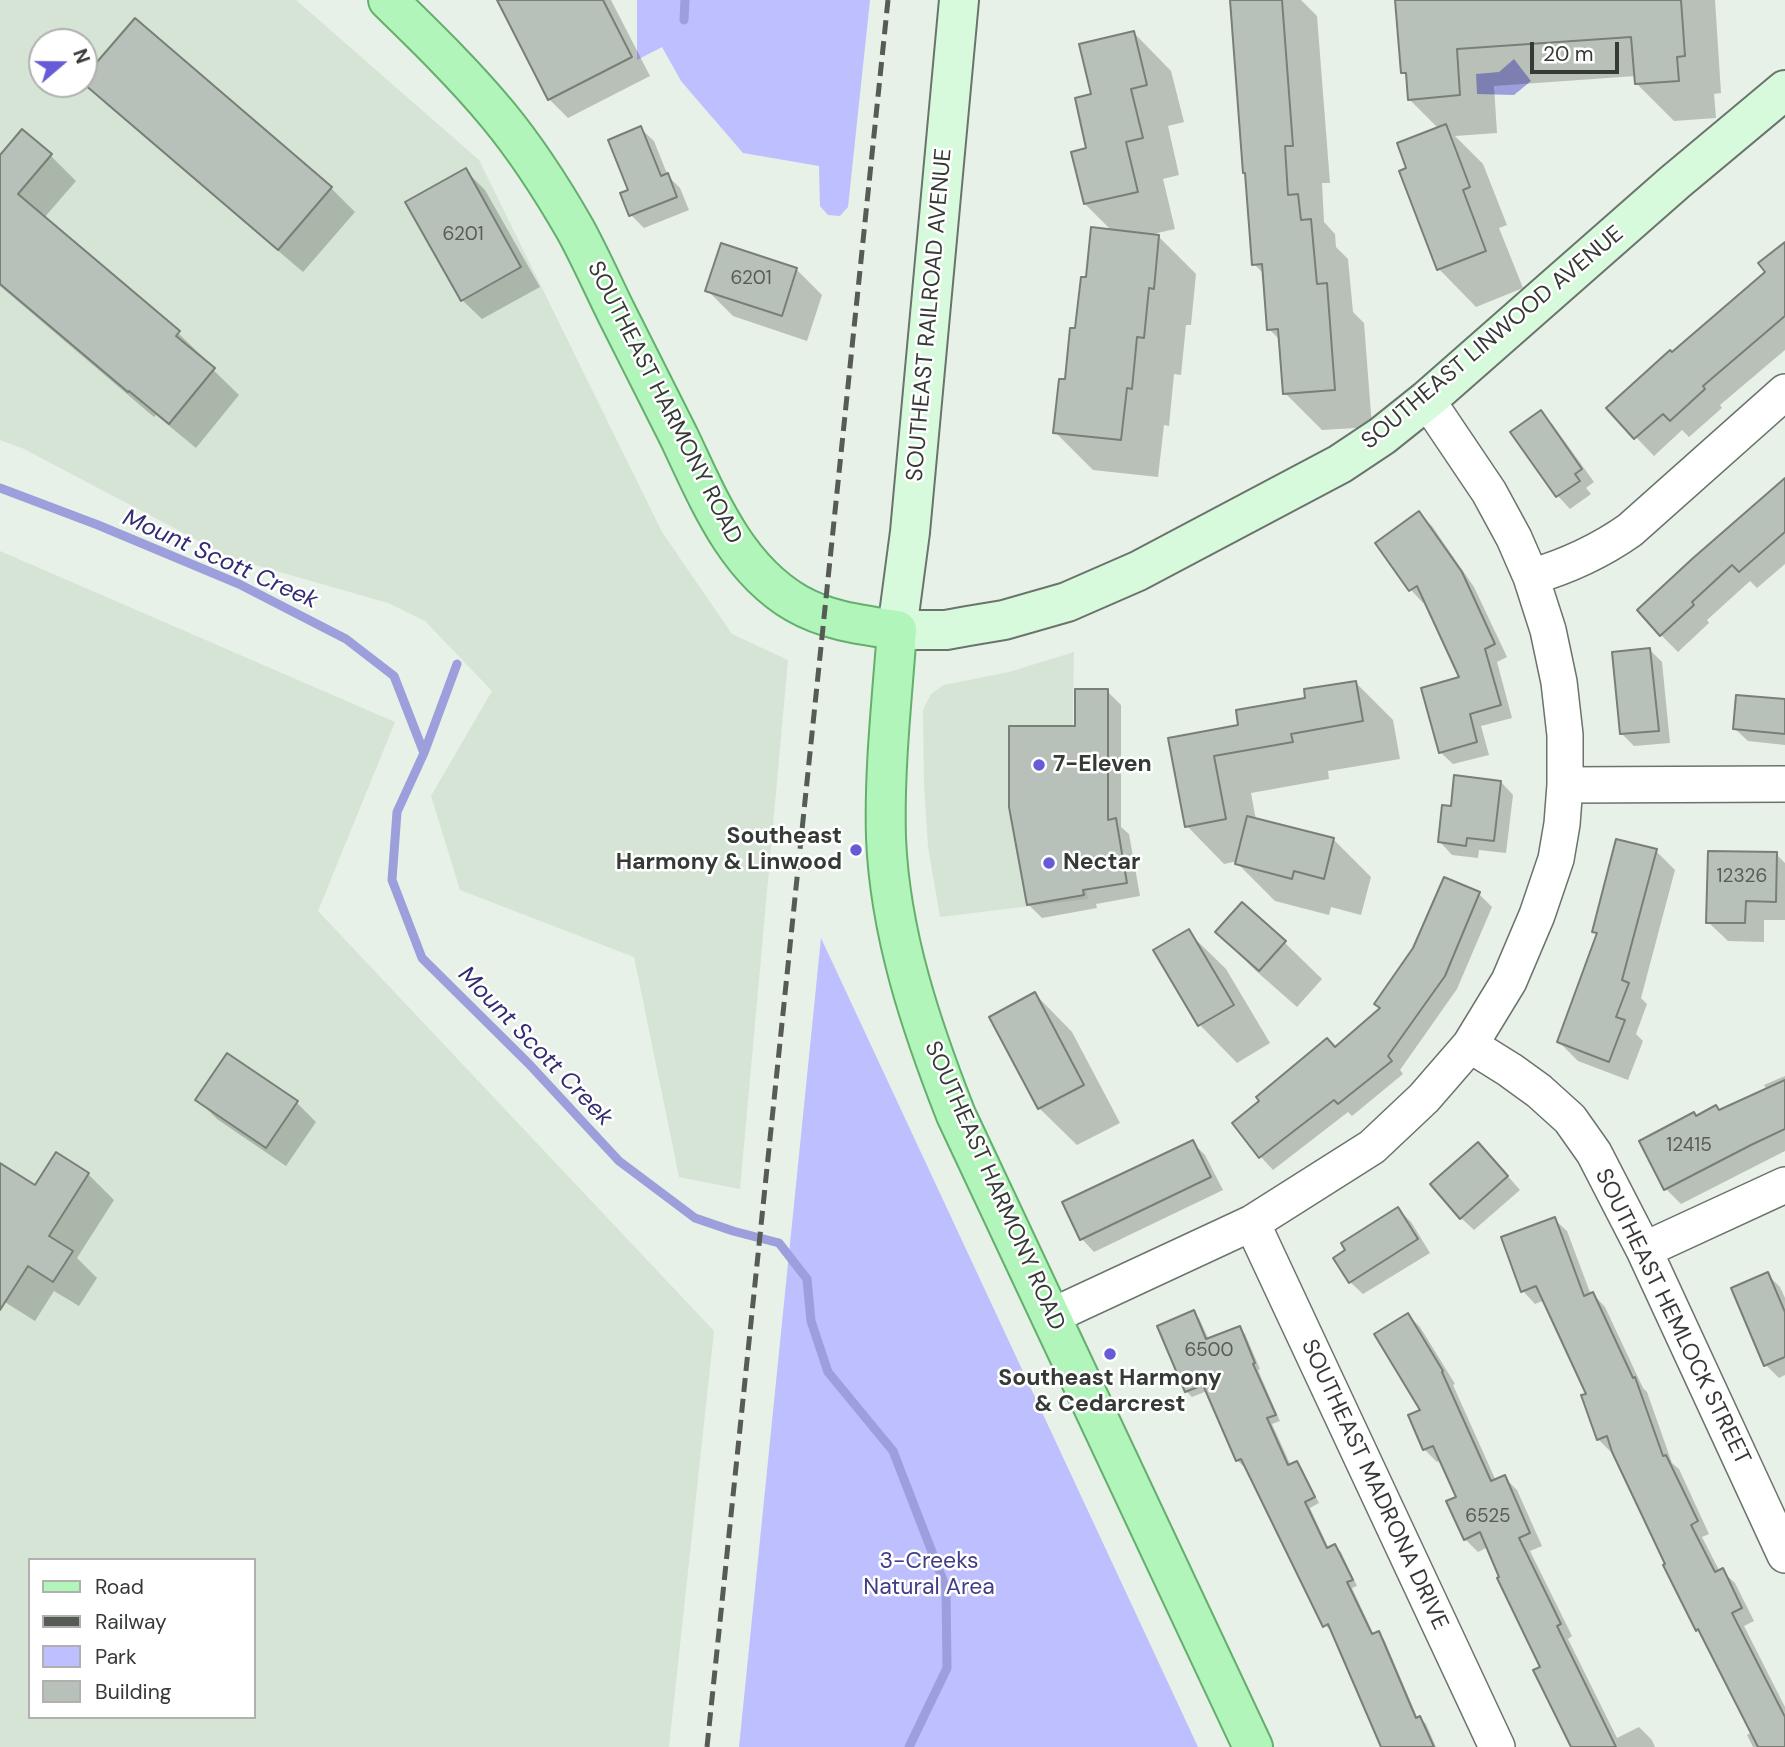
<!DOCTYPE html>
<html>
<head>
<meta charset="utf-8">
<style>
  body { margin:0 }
  #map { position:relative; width:1785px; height:1747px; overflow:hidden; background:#e7f1e7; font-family:"DM Sans",sans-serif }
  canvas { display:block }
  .legend { position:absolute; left:28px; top:1558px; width:228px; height:161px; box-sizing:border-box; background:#fff; border:2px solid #afb0af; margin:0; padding:9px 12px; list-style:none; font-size:21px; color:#363a36 }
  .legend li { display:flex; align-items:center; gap:14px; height:35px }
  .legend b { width:35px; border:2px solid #afb0af }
  .north { position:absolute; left:28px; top:28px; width:70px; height:70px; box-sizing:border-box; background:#fff; border:2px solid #afb0af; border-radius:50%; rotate:70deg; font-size:19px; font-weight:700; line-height:28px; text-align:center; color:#363a36 }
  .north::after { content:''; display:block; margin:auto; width:24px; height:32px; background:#675cd5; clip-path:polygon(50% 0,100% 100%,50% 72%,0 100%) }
  .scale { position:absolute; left:1530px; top:42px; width:89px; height:32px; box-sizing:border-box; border:4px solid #363a36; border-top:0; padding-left:9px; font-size:21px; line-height:24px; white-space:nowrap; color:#363a36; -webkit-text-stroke:5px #fff; paint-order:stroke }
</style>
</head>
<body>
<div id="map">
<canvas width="1785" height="1747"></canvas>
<ul class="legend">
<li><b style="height:9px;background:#b1f5ba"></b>Road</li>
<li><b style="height:9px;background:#565b56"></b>Railway</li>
<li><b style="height:19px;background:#bdbffe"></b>Park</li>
<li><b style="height:19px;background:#b8c1b9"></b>Building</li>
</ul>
<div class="north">N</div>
<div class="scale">20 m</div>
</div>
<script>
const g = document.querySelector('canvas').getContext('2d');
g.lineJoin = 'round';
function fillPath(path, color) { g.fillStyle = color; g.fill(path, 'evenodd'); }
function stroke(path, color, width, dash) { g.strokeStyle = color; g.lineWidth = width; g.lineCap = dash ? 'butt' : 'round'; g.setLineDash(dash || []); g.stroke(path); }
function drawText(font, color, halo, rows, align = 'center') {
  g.font = font + ' "DM Sans",sans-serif'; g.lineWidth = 5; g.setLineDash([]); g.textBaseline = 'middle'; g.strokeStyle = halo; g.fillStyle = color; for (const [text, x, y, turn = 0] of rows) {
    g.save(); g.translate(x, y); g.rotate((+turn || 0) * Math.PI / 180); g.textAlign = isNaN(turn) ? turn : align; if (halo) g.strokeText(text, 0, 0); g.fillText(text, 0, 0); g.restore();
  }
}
const built = new Path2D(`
  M0,0H296L479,160L662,532L732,634L788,660L740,1189L679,1177L634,957L460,890L431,796L492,691L425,621L388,603L231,558L24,449L0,440ZM42,42H84V84H42Z
  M0,551L395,722L318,911L714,1331L669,1747H0ZM30,1560H254V1717H30Z
  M1074,652L1071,809L1088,899L940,917L928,847L924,784L923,710L931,694L944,685L1009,672Z`);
const green = new Path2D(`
  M637,0H870L848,207L840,216L828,215L820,206L819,166L743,153L681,81L662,47L637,60Z
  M821,938L1198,1747H739Z`);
const water = new Path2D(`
  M1514,59L1531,81L1514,95L1477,94L1476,74L1499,72Z`);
const shadow = new Path2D(`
  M499,0H611L650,76L568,118L549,99Z
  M1232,0H1301L1317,16L1330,183H1322L1324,222L1335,234L1336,247L1348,259L1353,312L1364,323L1372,427L1322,430L1285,393L1280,340L1269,329L1265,275L1254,264L1247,175L1244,173Z
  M1397,0H1715L1721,93L1714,94L1716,118L1674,121L1637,84L1636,76L1494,86L1497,133L1455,136L1483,164L1507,225L1499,228L1523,288L1476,307L1439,269L1409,169L1439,129L1409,99L1408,77L1403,72Z
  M1134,33L1171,71L1184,122L1168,126L1179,175L1163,179L1175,229L1149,235L1159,237L1196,274L1191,325H1186L1181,375L1174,374L1169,426L1164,425L1158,477L1093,470L1055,432L1088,279L1113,232L1085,204L1093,95Z
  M84,79L331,188L355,212L303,272L107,105L84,82Z
  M641,129L654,141L668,176L680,188L689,210L644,228L631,215L630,191Z
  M50,155L76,181L44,218L178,333L204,358L203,360L239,395L196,448L156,415L154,417L0,286V158Z
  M466,171L485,190L540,287L482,319L462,300Z
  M1785,244V350L1720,405L1722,408L1689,437L1682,430L1654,456L1608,408L1768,272Z
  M796,269L822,295L807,341L733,316L707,290Z
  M1541,412L1553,425L1594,482L1586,488L1591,494L1570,509L1558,496L1512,432Z
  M1785,481V564L1757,588L1750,581L1707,620L1709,623L1678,652L1661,635Z
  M1419,514L1432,526L1474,587L1507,657L1497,662L1512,718L1481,726L1489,755L1453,764L1440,752L1462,679L1426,601L1423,603L1411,590L1377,543Z
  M1650,650L1662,662L1670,743L1634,746L1622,734Z
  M1356,683L1393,720L1400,759L1328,771L1329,779L1251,793L1256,820L1334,840L1371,877L1361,915L1331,907L1329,915L1275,901L1237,863L1238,861L1224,864L1187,826L1170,739L1240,726L1307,699Z
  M1107,691L1121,705V827L1129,834L1140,896L1096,904L1097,908L1042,918L1028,904L1077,728Z
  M1785,701V745L1748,741L1735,729Z
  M1501,782L1513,795L1506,853L1479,850L1478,858L1452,855L1440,842L1452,808Z
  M1656,851L1675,870L1641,998L1647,1004L1636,1034L1643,1041L1628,1080L1578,1061L1559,1042L1598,935L1594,931Z
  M1776,854L1785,863V920H1764V942L1728,941L1708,922Z
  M1479,894L1492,907L1457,989L1400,1070L1403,1074L1352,1116L1348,1112L1273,1170L1261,1157L1234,1123L1335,1048L1381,1009Z
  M1188,932L1226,969L1270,1043L1237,1063L1200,1025Z
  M1217,932L1284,942L1322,979L1297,1007L1255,970Z
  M1035,994L1072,1032L1120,1123L1077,1145L1039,1108Z
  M1785,1076V1151L1681,1204L1665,1188L1697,1118L1720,1112L1767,1090L1764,1085Z
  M198,1100L296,1102L316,1122L286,1166L217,1119Z
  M1192,1142L1205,1155L1223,1190L1094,1252L1082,1239Z
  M1491,1157L1520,1190L1474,1230L1461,1218Z
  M0,1165L36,1188L88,1174L114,1200L77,1258L97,1278L79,1306L54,1291L35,1321L0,1299Z
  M1398,1209L1411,1222L1430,1253L1363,1294L1350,1282Z
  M1554,1219L1567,1231L1591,1295L1593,1294L1605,1307L1643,1388L1647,1392L1672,1463L1679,1469L1709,1534L1702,1537L1720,1572L1722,1571L1735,1583L1754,1621L1744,1626L1785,1707V1747H1753L1747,1735L1752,1732L1704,1636L1697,1630L1613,1451L1611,1452L1598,1439L1589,1395L1545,1300L1535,1304L1523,1291Z
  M1768,1275L1780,1287L1785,1298V1375L1779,1378L1766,1365Z
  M1193,1312L1199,1318L1209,1340L1239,1328L1245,1334L1260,1369L1258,1370L1280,1421L1272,1424L1291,1466L1297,1463L1302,1469L1319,1503L1310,1508L1329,1549L1335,1546L1341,1552L1357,1586L1352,1588L1374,1635L1378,1633L1384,1639L1418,1719L1420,1718L1426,1724L1436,1747H1384L1333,1630L1331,1631L1325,1625L1246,1465L1243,1466L1237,1460L1207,1391L1192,1397L1186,1391Z
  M1408,1315L1420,1327L1455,1384L1453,1385L1496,1481L1504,1477L1517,1490L1542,1546L1530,1551L1572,1636L1568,1639L1617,1738L1639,1727L1652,1740L1655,1747H1585L1542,1667L1488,1547L1478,1552L1465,1539L1458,1497L1442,1460L1437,1462L1424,1449L1422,1411Z`);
const stream = new Path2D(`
  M684,20L685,0
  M0,488L98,525L239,584L346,639L394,676L424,753
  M457,664L424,753L397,812L392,880L422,958L529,1064L619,1161L695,1218L733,1231L779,1243L807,1279L811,1321L828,1372L893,1451L946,1588L947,1668L909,1747`);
const building = new Path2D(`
  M497,0H603L632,57L548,100Z
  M1230,0H1282L1293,146H1285L1288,195L1298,194L1301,220L1311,219L1317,284L1327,283L1335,390L1283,394L1278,329L1267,330L1262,264L1252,265L1245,173H1243Z
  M1395,0H1681L1685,56L1677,57L1679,81L1635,84L1631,37L1457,49L1460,95L1408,100L1406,73H1401Z
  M135,18L332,187L278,250L84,84V77Z
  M1134,31L1147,85L1131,89L1143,138L1126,142L1138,192L1084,204L1071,152L1086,148L1075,98L1091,94L1079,44Z
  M1446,124L1470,187L1463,190L1486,251L1437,270L1399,171L1406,168L1397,143Z
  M641,126L661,176L668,173L677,197L629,216L620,193L628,190L608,140Z
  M22,129L52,154L18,194L180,331L176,336L215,368L169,424L129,391L128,392L0,284V155Z
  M466,168L521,267L461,301L405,202Z
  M1091,227L1159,235L1154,289L1149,288L1144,338L1137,337L1132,389L1127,388L1121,440L1053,433L1059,379H1065L1070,328H1075L1081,277H1086Z
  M1785,242V316L1703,386L1705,389L1670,421L1663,414L1634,439L1606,408L1670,350L1672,352L1765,272L1758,263Z
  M721,243L797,268L782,316L705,291Z
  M1541,410L1582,469L1575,474L1580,481L1556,497L1510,432Z
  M1785,478V532L1739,572L1732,565L1692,602L1694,605L1660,636L1637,610L1692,559Z
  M1419,511L1462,572L1495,644L1485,649L1501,705L1470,714L1477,742L1439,753L1421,688L1459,677L1417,586L1409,591L1375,543Z
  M1650,648L1659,731L1620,734L1612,652Z
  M1356,681L1363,721L1291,734L1293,742L1214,756L1226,819L1185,827L1168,738L1238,725L1236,710L1305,698L1304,689Z
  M1075,689H1108V820L1116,818L1127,883L1083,890L1084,895L1027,905L1009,807V726H1075Z
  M1736,695L1785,699V734L1733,729Z
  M1454,775L1501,781L1494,841L1467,838L1466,846L1438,842L1442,805L1451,806Z
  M1247,816L1334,838L1324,879L1294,871L1292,879L1235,864Z
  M1616,839L1657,849L1622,980L1629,983L1616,1017L1625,1020L1609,1062L1557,1042L1597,933L1592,932Z
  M1708,851L1777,852L1776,902L1746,901L1745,923H1706Z
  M1444,877L1480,892L1445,976L1388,1056L1392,1061L1338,1104L1334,1100L1259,1158L1232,1123L1259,1101L1256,1097L1327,1038L1335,1047L1380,1008L1374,1004L1413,948Z
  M1242,902L1286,941L1259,971L1215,932Z
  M1189,929L1234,1005L1198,1026L1153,950Z
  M1035,992L1084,1085L1038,1109L989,1017Z
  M227,1053L298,1101L266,1148L195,1100Z
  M1785,1080V1129L1751,1145L1664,1190L1639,1141L1694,1112L1696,1116L1716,1105L1719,1110Z
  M1193,1140L1211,1177L1080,1240L1062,1202Z
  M1478,1142L1508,1176L1460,1219L1430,1184Z
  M56,1152L89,1173L49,1236L73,1251L53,1282L28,1266L0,1310V1163L35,1185Z
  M1398,1207L1418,1239L1349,1283L1333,1258L1345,1250L1341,1243Z
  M1555,1217L1584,1296L1593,1292L1633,1378L1635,1377L1663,1456L1666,1455L1698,1521L1691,1525L1715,1572L1723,1568L1742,1608L1732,1613L1785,1717V1747H1758L1698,1629L1696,1631L1663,1565L1665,1564L1612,1452L1607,1436L1597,1440L1581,1395L1586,1394L1536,1286L1521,1292L1501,1237Z
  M1768,1272L1785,1312V1357L1764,1366L1731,1288Z
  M1194,1310L1206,1339L1240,1326L1255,1363L1253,1364L1276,1415L1267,1418L1288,1465L1297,1461L1315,1497L1305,1502L1327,1548L1335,1544L1353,1580L1347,1582L1372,1634L1379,1631L1416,1718L1420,1716L1434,1747H1381L1328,1624L1323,1627L1241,1459L1236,1461L1203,1385L1185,1392L1157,1326Z
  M1408,1313L1443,1371L1442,1372L1491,1481L1505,1475L1530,1533L1519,1538L1561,1624L1557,1626L1616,1747H1571L1533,1670L1540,1667L1497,1578L1499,1577L1480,1532L1464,1540L1446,1501L1456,1497L1433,1446L1423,1450L1408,1415L1420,1410L1374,1334Z`);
const street = new Path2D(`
  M1531,577C1568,566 1599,552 1630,530L1785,392
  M1565,785L1785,784
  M1470,1045L1510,1070L1539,1091L1570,1119L1594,1153L1644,1250L1785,1555
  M1252,1223L1497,1747
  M1644,1250L1785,1185
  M1052,1316L1252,1223L1372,1147L1424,1098L1470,1045L1509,981L1537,915L1556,859L1562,824L1565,785V735L1559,682L1548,630L1531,577L1514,538L1489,492L1427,400`);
const secondary = new Path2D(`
  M959,0L910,532L897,630H946L968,626L1004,620L1067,602L1138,571L1340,464L1382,436L1427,400L1675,182L1785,90`);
const primary = new Path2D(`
  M388,0C426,37 464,74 498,115C527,150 552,189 575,229C590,256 603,286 617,314C638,355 658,396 679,437C708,498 735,567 796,603C827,621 862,625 897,630C892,700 884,768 886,838C890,934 921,1026 956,1115L1253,1747`);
const rail = new Path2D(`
  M707,1747L888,0`);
const markers = [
  [1039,765,7,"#675cd5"],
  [856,850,7,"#675cd5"],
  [1049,863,7,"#675cd5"],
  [1110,1354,7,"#675cd5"]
];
const numberNames = [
  ["6201",463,235],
  ["6201",751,279],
  ["12326",1742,877],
  ["12415",1689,1146],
  ["6500",1209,1351],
  ["6525",1488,1517]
];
const streetNames = [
  ["SOUTHEAST RAILROAD AVENUE",930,315,-85],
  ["SOUTHEAST LINWOOD AVENUE",1493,338,-40],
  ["SOUTHEAST HARMONY ROAD",664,403,63],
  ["SOUTHEAST HARMONY ROAD",994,1186,66],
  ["SOUTHEAST HEMLOCK STREET",1672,1317,64],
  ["SOUTHEAST MADRONA DRIVE",1374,1485,65]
];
const poiNames = [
  ["7-Eleven",1053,765],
  ["Southeast",842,837,"right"],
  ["Harmony & Linwood",842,863,"right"],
  ["Nectar",1063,863],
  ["Southeast Harmony",1110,1379,"center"],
  ["& Cedarcrest",1110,1405,"center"]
];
const parkNames = [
  ["3-Creeks",929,1562],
  ["Natural Area",929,1588]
];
const waterNames = [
  ["Mount Scott Creek",220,560,24],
  ["Mount Scott Creek",535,1047,46]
];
fillPath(built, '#d5e4d5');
fillPath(green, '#bdbffe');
fillPath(water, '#9d9fdc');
fillPath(shadow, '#0003');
stroke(stream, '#9d9fdc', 9);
fillPath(building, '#b8c1b9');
stroke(building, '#777f77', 2);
stroke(street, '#6b746c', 38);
stroke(secondary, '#6b746c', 42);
stroke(primary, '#64af6e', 42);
stroke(street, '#fff', 35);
stroke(secondary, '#d8fadc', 38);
stroke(primary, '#b1f5ba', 38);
stroke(rail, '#565b56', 5, [14, 7]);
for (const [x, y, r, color] of markers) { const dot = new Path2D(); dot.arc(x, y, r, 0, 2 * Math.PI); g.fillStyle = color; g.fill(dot); stroke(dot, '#fff', 2.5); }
drawText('19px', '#565c57', null, numberNames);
drawText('23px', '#363a36', '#fff', streetNames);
drawText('bold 23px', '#363a36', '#fff', poiNames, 'left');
drawText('23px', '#423d86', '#fff', parkNames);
drawText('italic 24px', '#332b73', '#fff', waterNames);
</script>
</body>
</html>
